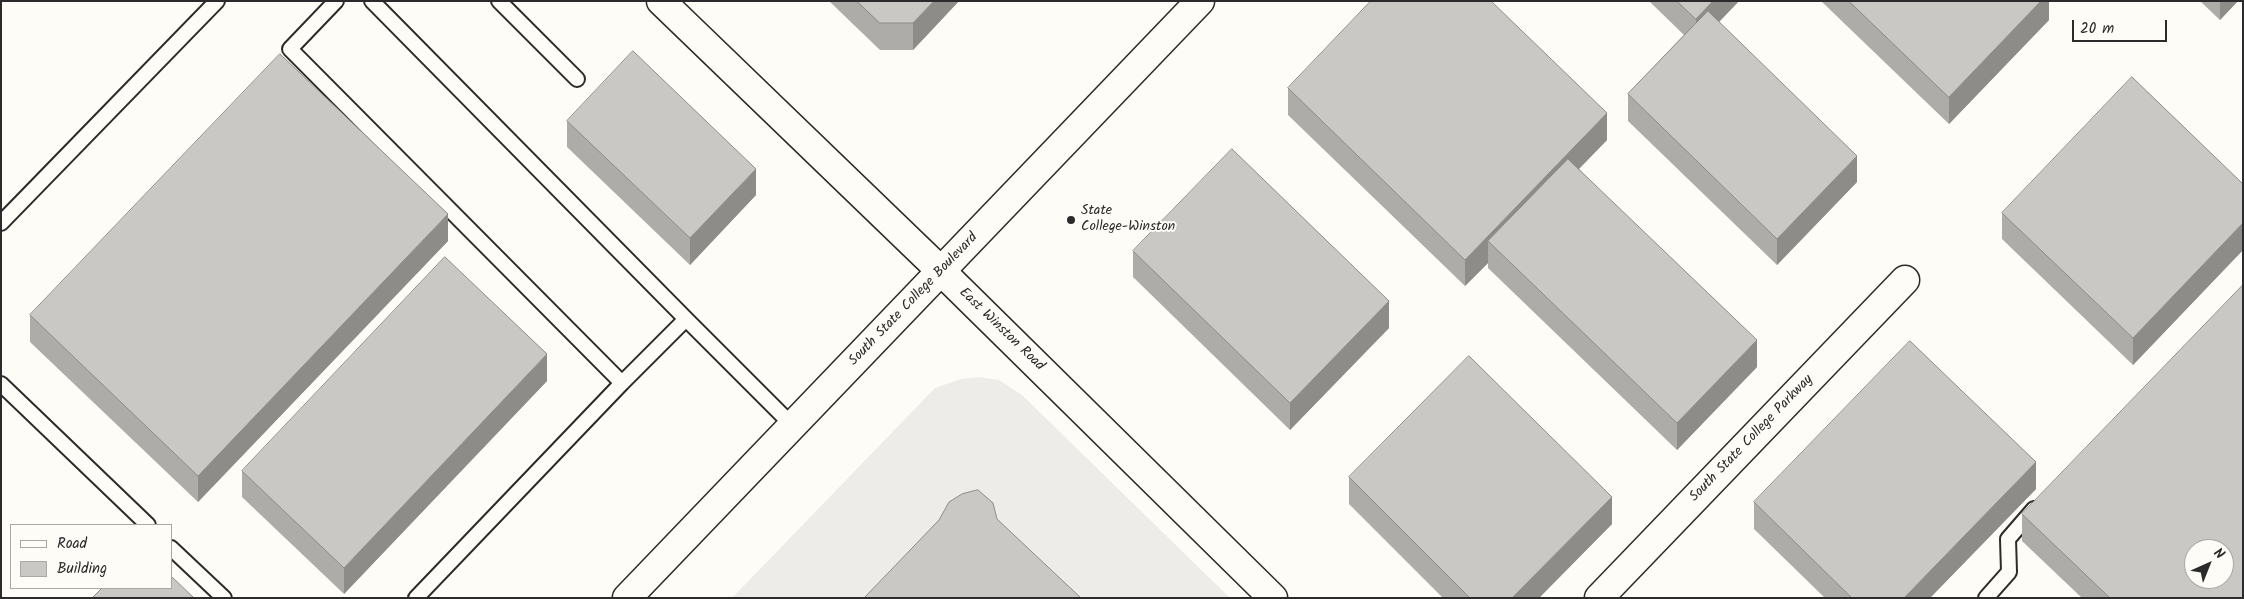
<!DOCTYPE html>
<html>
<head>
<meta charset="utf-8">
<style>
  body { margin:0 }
  #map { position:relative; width:2244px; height:599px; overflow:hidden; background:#fdfcf7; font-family:Kalam,sans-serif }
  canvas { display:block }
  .frame { position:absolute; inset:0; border:2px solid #2b2b2b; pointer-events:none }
  .legend { position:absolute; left:10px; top:524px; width:162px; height:65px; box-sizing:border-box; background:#fdfcf7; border:1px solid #a9a8a5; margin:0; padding:6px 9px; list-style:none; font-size:15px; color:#2b2b2b }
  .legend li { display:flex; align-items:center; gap:10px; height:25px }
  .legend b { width:25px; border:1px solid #a9a8a5 }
  .north { position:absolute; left:2184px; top:539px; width:50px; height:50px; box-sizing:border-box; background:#fdfcf7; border:1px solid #a9a8a5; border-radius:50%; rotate:44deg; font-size:14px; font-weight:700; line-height:20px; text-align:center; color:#2b2b2b }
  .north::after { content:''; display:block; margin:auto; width:18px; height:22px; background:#2b2b2b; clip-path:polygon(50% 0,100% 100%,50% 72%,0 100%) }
  .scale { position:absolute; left:2072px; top:20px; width:95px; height:22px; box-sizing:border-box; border:2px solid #2b2b2b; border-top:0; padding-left:6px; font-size:15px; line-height:18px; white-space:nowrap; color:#2b2b2b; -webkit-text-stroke:4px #fdfcf7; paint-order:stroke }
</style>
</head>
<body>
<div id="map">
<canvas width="2244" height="599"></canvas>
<div class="frame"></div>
<ul class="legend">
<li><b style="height:6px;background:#fdfcf7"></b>Road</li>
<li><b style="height:14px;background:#c9c8c4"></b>Building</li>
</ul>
<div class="north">N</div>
<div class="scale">20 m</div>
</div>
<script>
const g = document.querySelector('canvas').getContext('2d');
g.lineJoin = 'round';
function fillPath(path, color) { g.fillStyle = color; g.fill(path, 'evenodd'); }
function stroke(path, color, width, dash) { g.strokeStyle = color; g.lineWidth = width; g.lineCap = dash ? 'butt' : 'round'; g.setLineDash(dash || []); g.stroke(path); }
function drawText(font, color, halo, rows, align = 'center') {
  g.font = font + ' Kalam,sans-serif'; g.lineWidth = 4; g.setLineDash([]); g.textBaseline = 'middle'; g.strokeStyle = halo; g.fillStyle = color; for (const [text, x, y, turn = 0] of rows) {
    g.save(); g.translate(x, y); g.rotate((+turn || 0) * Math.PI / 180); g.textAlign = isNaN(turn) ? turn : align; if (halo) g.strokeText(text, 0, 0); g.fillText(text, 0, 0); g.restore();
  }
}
const built = new Path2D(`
  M979,377L999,380L1022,395L1230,598H732L935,388L961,379Z`);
const lane = new Path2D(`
  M336,1L290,49L622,383L686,319L793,426
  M372,1L686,319
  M499,1L577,79
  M1,223L217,1
  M1,384L148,525
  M171,548L224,598
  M416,598L622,383
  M1986,598L2009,572L2008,539L2034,509`);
const street = new Path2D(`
  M661,1L941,271L1273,598
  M1599,598L1905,280`);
const primary = new Path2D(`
  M627,598L1200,1`);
const wall = new Path2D(`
  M829,1H959L913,50H880Z
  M1649,1H1739L1719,22L1857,182L1777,265L1628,121V94L1684,35Z
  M1821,1H2049V20L1949,124Z
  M2200,1H2238L2220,20Z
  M1288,88L1607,140L1579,169L1757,367L1677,450L1488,268V263L1465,286L1288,115Z
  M567,121L756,195L690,265L567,147Z
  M2243,184V250L2133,365L2002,239V213Z
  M448,241L198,502L30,342V315Z
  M1133,251L1389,328L1290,430L1133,277Z
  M547,381L344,594L242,497V471Z
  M1349,477L1612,524L1539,598H1443L1349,504Z
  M2036,489L1930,598H1825L1754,529V502Z
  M2022,514L2243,598H2082L2022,541Z`);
const shadedWall = new Path2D(`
  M934,1H959L913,50V23Z
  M1713,1H1739L1696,46V19Z
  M2041,1H2049V20L1949,124V97Z
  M2220,1H2238L2220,20Z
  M1607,113V140L1499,251L1488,241V263L1465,286V260Z
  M1857,156V182L1777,265V239Z
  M756,169V195L690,265V238Z
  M448,214V241L198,502V476Z
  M2243,223V250L2133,365V338Z
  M1389,301V328L1290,430V403Z
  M1757,340V367L1677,450V423Z
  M547,354V381L344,594V568Z
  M2036,462V489L1930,598H1904Z
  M1612,497V524L1539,598H1512Z`);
const building = new Path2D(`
  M857,1H934L913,23H880Z
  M1371,1H1491L1607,113L1465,260L1288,88Z
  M1677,1H1713L1696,19Z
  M1849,1H2041L1949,97Z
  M1708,11L1857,156L1777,239L1628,94Z
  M633,51L756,169L690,238L567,121Z
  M280,54L448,214L198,476L30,315Z
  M2132,77L2243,184V223L2133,338L2002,213Z
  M1232,149L1389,301L1290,403L1133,251Z
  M1568,159L1757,340L1677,423L1488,241Z
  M445,257L547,354L344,568L242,471Z
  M2243,285V598H2110L2022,514ZM2194,549H2224V579H2194Z
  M1910,341L2036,462L1904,598H1852L1754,502Z
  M1469,356L1612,497L1512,598H1470L1349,477Z
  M978,490L993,503L997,519L1081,598H864L939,520L949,502L962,494Z
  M171,576L194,598H92L102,588H171Z`);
const markers = [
  [1071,220,5,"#2b2b2b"]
];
const poiNames = [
  ["State",1081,212],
  ["College-Winston",1081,228]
];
const streetNames = [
  ["South State College Boulevard",914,300,-46],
  ["East Winston Road",1001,330,44],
  ["South State College Parkway",1752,439,-46]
];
fillPath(built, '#edece8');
stroke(lane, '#2b2b2b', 18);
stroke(street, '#2b2b2b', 31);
stroke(primary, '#2b2b2b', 31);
stroke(lane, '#fdfcf7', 14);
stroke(street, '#fdfcf7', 28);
stroke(primary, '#fdfcf7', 28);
fillPath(wall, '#adaca9');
fillPath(shadedWall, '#8d8c89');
fillPath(building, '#c9c8c4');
stroke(building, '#8d8c89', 1);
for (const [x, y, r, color] of markers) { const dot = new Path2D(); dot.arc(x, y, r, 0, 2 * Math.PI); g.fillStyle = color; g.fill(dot); stroke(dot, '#fdfcf7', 2); }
drawText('14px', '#2b2b2b', '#fdfcf7', poiNames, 'left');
drawText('14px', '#2b2b2b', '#fdfcf7', streetNames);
</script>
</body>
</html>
